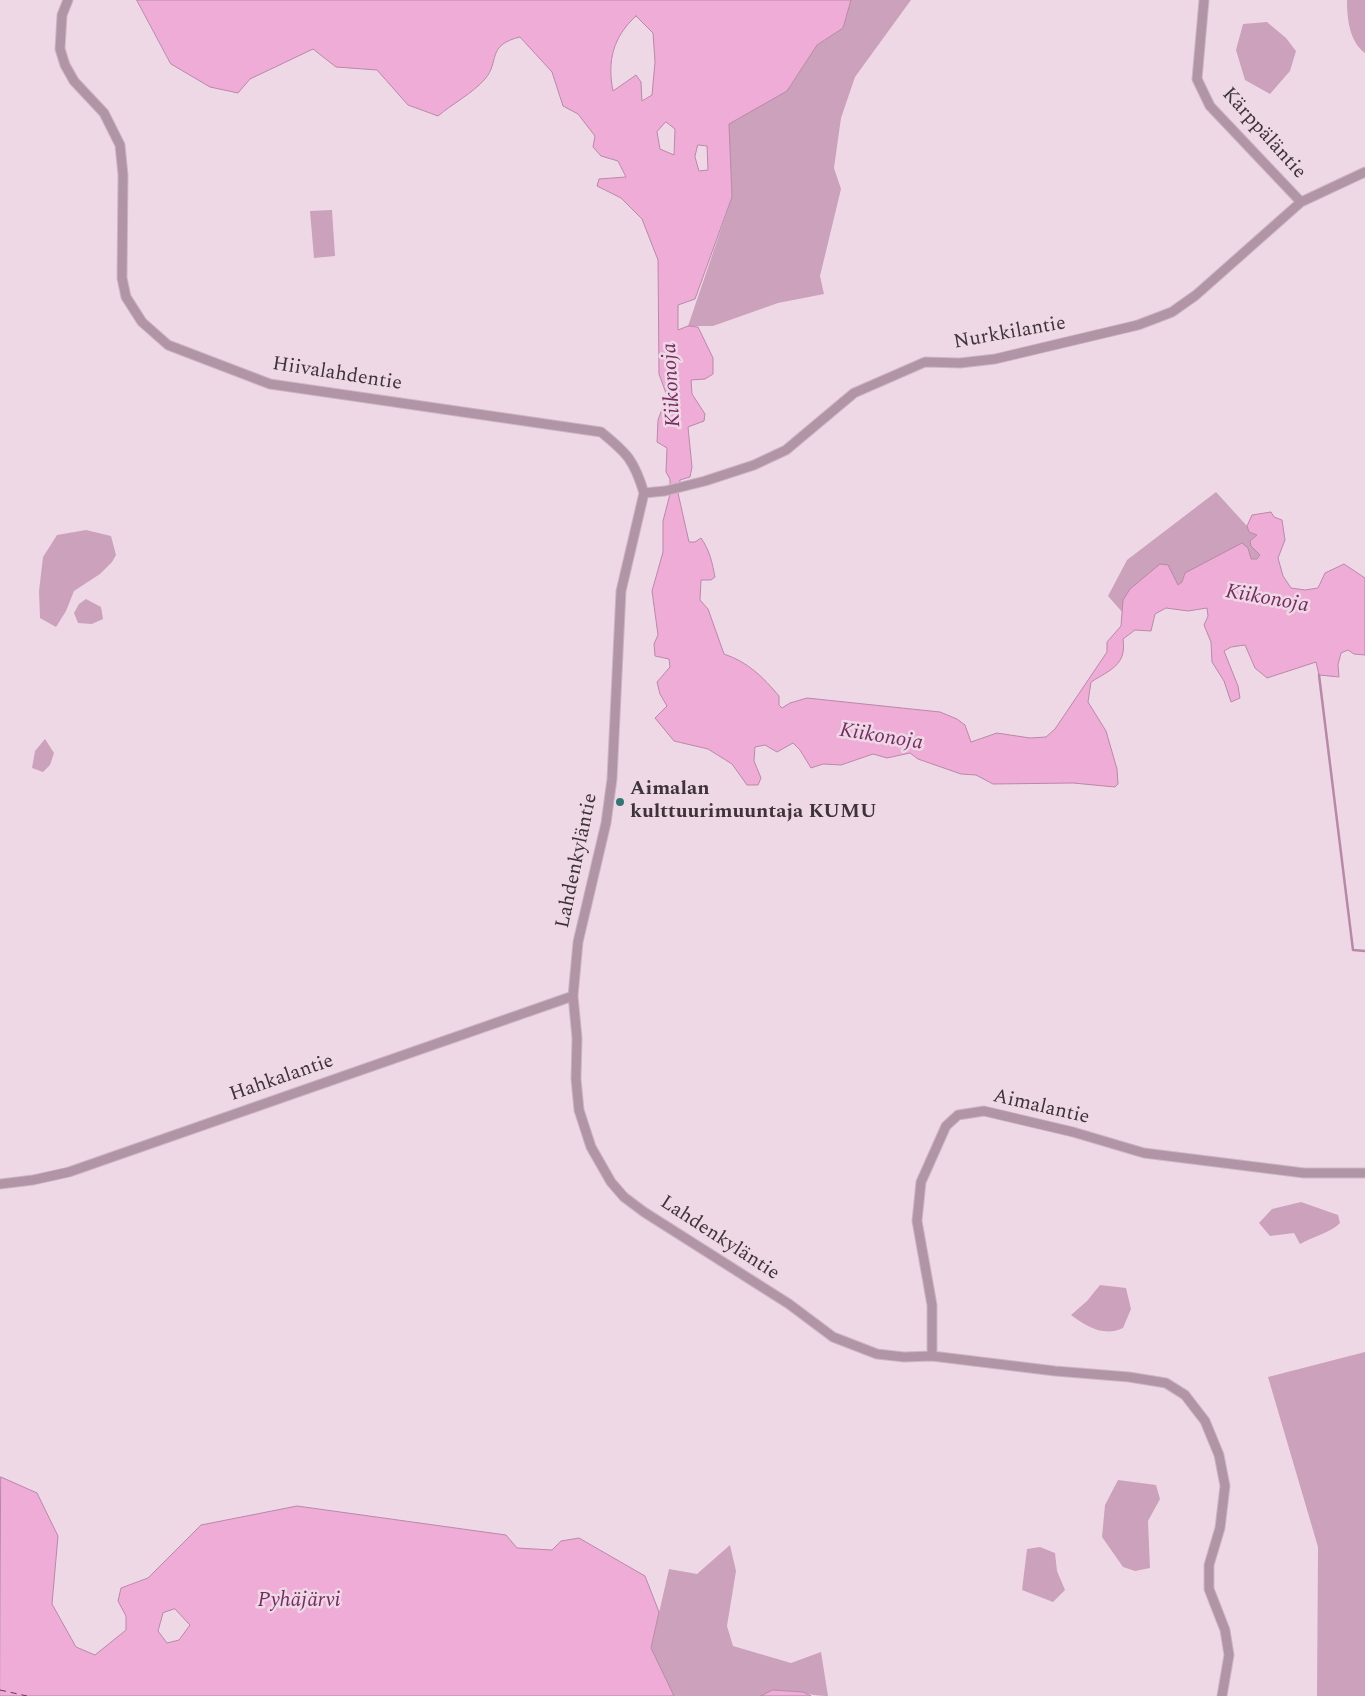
<!DOCTYPE html>
<html>
<head>
<meta charset="utf-8">
<style>
  body { margin:0 }
  canvas { display:block; background:#efd8e6 }
</style>
</head>
<body>
<canvas width="1365" height="1696"></canvas>
<script>
const g = document.querySelector('canvas').getContext('2d');
g.lineJoin = 'round';
function fillPath(path, color) { g.fillStyle = color; g.fill(path, 'evenodd'); }
function stroke(path, color, width, dash) { g.strokeStyle = color; g.lineWidth = width; g.lineCap = dash ? 'butt' : 'round'; g.setLineDash(dash || []); g.stroke(path); }
function drawText(font, color, halo, rows, align = 'center') {
  g.font = font + ' Spectral,serif'; g.lineWidth = 5; g.setLineDash([]); g.textBaseline = 'middle'; g.strokeStyle = halo; g.fillStyle = color; for (const [text, x, y, turn = 0] of rows) {
    g.save(); g.translate(x, y); g.rotate((+turn || 0) * Math.PI / 180); g.textAlign = isNaN(turn) ? turn : align; if (halo) g.strokeText(text, 0, 0); g.fillText(text, 0, 0); g.restore();
  }
}
const green = new Path2D(`
  M851,0H911L855,77L841,118L834,168L841,189L820,276L824,294L778,303L713,326H688L732,197L728,124L787,91L817,45L843,28Z
  M1347,0H1365V53C1349,41 1347,18 1347,0Z
  M1267,22L1286,38L1296,51L1290,71L1270,94L1245,80L1236,50L1243,24Z
  M332,210L335,256L314,258L310,211Z
  M1216,492L1247,526L1249,532L1258,535L1260,555L1257,559H1251L1248,548L1177,585L1171,572L1123,600V613L1108,596L1127,560Z
  M86,530L111,536L116,555L112,562L100,574L74,591L66,611L56,627L40,618L39,591L43,557L57,535Z
  M86,599L101,607L103,619L92,624L78,623L74,613L79,604Z
  M45,739L54,753L50,765L43,772L32,768L35,751Z
  M1301,1202L1338,1215L1340,1223C1332,1232 1312,1237 1300,1244L1294,1233L1270,1236L1259,1223L1272,1209Z
  M1100,1285L1126,1288L1131,1309L1123,1328C1104,1337 1087,1327 1071,1315L1087,1301Z
  M1365,1352V1696H1317L1318,1547L1268,1377Z
  M1118,1480L1156,1485L1160,1499L1148,1521L1150,1568L1135,1571L1123,1567L1102,1537L1105,1505Z
  M730,1545L736,1571L727,1626L733,1646L791,1663L821,1652L828,1696C804,1696 784,1684 761,1696H674L651,1648L669,1569L697,1574Z
  M1040,1547L1055,1553L1057,1571L1065,1590L1053,1602L1022,1590L1027,1549Z`);
const water = new Path2D(`
  M137,0H851L843,28L817,45L787,91L729,124L732,197L695,299L678,305V330L688,326L698,327L713,358V374L705,379L691,380L692,394L705,414L704,421L688,427L692,467L690,477L680,480L678,493L689,542H695L701,538C710,551 712,562 715,577L711,580H701L700,600L708,609L724,654C748,662 763,677 779,696V705L782,708L790,703L807,698L940,712L957,719L965,725L971,742L997,733L1030,738L1046,737L1055,729L1107,652V642L1121,626L1123,600L1130,589L1160,564L1168,565L1178,585L1182,582L1185,573L1242,543L1248,548L1251,559H1257L1260,555L1251,546L1250,541L1257,535L1249,532L1247,526L1252,515L1271,512L1274,517L1282,520L1285,540L1278,558L1283,576L1291,588L1305,590L1318,588L1325,573L1344,564L1365,578V655L1354,654L1348,650L1341,653L1338,665L1339,677L1319,675L1316,662L1267,678L1255,668L1245,645L1231,647L1224,651L1238,686L1240,698L1231,702L1224,681L1212,662L1211,642L1204,625L1208,616L1207,608L1188,611L1166,608L1155,614L1151,631L1135,630L1123,639C1127,665 1110,670 1091,682L1088,702L1106,731L1117,769L1118,784L1115,787L1073,783L993,784L976,775L961,774L918,759L910,753L887,758L873,754L841,765L823,764L811,768L800,750L793,743L777,752L765,745L755,747L754,761L761,778L758,785H747L732,764L708,749L674,741L655,718L667,706L660,694L657,682L670,667L669,659L655,656L654,644L658,635L652,591L663,552V521L670,494V479L666,472L667,448L657,442L658,420L667,396L659,374L658,260L642,219L621,198L597,186L599,179L626,177L618,161L601,156L593,147L595,136L578,114L563,106L552,72L520,37C486,45 500,62 485,79C473,93 452,104 438,116L408,105L377,70L336,67L313,49L250,79L238,93L210,87L171,64ZM636,16L653,33L655,62L652,95L642,101L641,82L636,75L613,91C607,61 613,37 636,16ZM666,122L675,129L674,155L660,149L657,132ZM698,145L707,146L708,170L699,171L695,157Z
  M1,1477L37,1493L58,1536L52,1604L76,1647L95,1655L126,1630V1616L118,1601L121,1588L148,1578L201,1525L297,1506L506,1535L517,1548L552,1550L561,1541L579,1538L645,1576L659,1612L651,1648L674,1696H0ZM175,1609L190,1625L179,1640L167,1643L158,1631L163,1613Z
  M773,1690L803,1692L811,1696H761Z`);
const stream = new Path2D(`
  M1319,675L1353,950L1365,951`);
const ferry = new Path2D(`
  M0,1690L27,1696`);
const minor = new Path2D(`
  M68,0L62,15L60,49L65,65L74,81L104,113L120,145L123,175L122,278L126,297L142,322L168,345L270,384L601,432C627,453 634,460 644,493
  M1204,0L1197,79L1210,106L1301,202
  M644,493L621,591L612,779L606,823L578,942L573,996L577,1038L576,1079L579,1110L591,1147L611,1182L624,1197L644,1212L789,1304L833,1337L877,1354L904,1357L932,1356L1055,1371L1129,1377L1166,1383L1185,1395L1205,1421L1219,1455L1225,1486L1220,1528L1209,1565V1589L1225,1630L1229,1655L1222,1696
  M644,493L665,491L705,481L754,465L786,450L854,393L925,362L960,363L995,359L1138,325L1172,312L1196,295L1301,202L1365,172
  M0,1184L33,1180L69,1172L573,996
  M932,1356V1305L917,1221L921,1182L946,1126L958,1115L984,1111L1073,1132L1144,1153L1304,1173H1365`);
const markers = [
  [620,802,5,"#2f7874"]
];
const streetNames = [
  ["Kärppäläntie",1263,134,48],
  ["Nurkkilantie",1010,334,-10],
  ["Hiivalahdentie",337,375,9],
  ["Lahdenkyläntie",578,861,-78],
  ["Hahkalantie",282,1079,-19],
  ["Aimalantie",1041,1108,13],
  ["Lahdenkyläntie",719,1239,33]
];
const poiNames = [
  ["Aimalan",630,790],
  ["kulttuurimuuntaja KUMU",630,813]
];
const waterNames = [
  ["Kiikonoja",673,385,-93],
  ["Kiikonoja",1267,600,10],
  ["Kiikonoja",881,738,9],
  ["Pyhäjärvi",299,1602]
];
fillPath(green, '#cba1bc');
fillPath(water, '#eeacd7');
stroke(water, '#b988a8', 1);
stroke(stream, '#b988a8', 2.5);
stroke(ferry, '#762c61', 1, [6, 5]);
stroke(minor, '#cbb7c3', 11);
stroke(minor, '#b195a7', 9);
for (const [x, y, r, color] of markers) { const dot = new Path2D(); dot.arc(x, y, r, 0, 2 * Math.PI); g.fillStyle = color; g.fill(dot); stroke(dot, '#efd8e6', 2); }
drawText('20px', '#3d3439', '#efd8e6', streetNames);
drawText('bold 20px', '#3d3439', '#efd8e6', poiNames, 'left');
drawText('italic 21px', '#762c61', '#efd8e6', waterNames);
</script>
</body>
</html>
